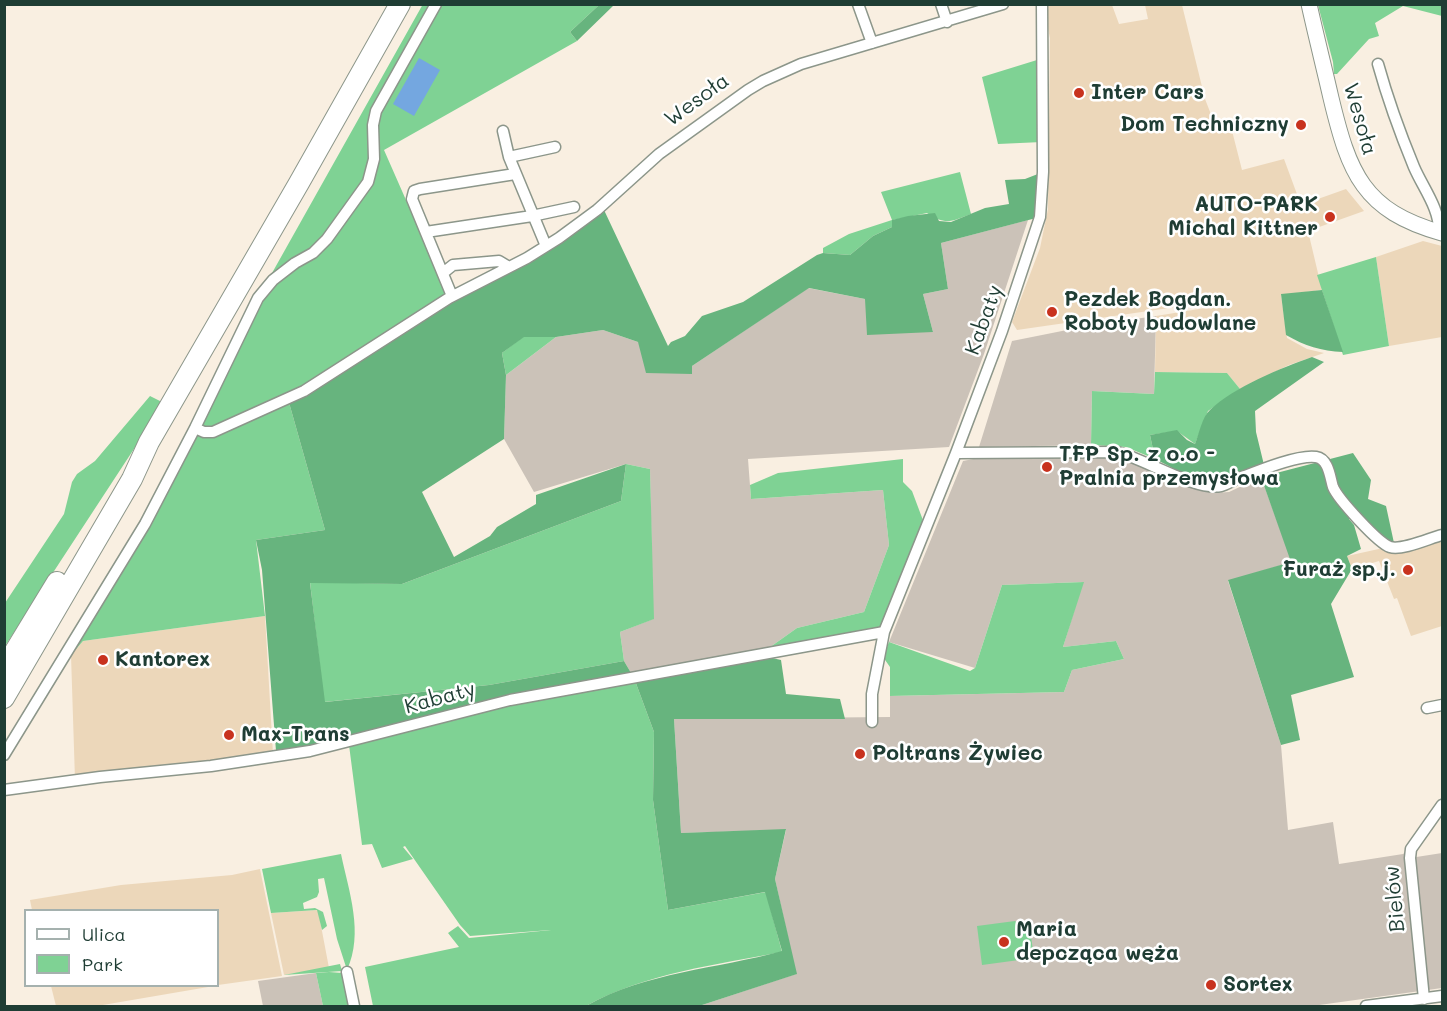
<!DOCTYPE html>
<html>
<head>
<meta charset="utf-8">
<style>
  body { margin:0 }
  #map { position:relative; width:1447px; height:1011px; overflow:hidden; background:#f9efe1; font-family:Mali,sans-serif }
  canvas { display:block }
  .frame { position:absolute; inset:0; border:6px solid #1f3d34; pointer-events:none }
  .legend { position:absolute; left:24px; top:909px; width:195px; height:78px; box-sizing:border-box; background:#fff; border:2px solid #a5b1ae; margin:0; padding:8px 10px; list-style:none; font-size:18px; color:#1f3d34 }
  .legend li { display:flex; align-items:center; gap:12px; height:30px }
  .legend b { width:30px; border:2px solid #a5b1ae }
</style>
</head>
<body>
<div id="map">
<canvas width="1447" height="1011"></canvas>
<div class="frame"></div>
<ul class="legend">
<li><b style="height:8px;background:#fff"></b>Ulica</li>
<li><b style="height:16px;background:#7fd294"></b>Park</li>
</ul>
</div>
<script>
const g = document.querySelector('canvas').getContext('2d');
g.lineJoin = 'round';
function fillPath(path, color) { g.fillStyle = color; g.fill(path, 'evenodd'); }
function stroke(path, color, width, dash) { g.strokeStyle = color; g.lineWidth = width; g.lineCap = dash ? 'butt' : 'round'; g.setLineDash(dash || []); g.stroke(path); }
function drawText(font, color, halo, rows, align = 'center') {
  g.font = font + ' Mali,sans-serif'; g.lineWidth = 5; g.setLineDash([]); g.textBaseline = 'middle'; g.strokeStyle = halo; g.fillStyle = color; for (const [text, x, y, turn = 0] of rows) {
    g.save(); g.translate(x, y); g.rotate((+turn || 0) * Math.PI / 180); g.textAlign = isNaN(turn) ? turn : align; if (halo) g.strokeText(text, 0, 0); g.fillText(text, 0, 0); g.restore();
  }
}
const built = new Path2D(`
  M1043,5H1112L1119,24L1148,19L1145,5H1182L1205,99L1214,122L1229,119L1242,170L1284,159L1301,205L1346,189L1364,211L1308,231L1322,290L1281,295L1287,338L1307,349L1324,353L1289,365L1240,389L1227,373L1155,372L1156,316L1205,308L1204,303L1017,330L1012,322L1040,248L1048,209L1050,38Z
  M1423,241L1442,246V337L1389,346L1376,257Z
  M1442,535V626L1411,636L1397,598L1394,599L1379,561L1352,569L1347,556Z
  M265,616L273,754L75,780L71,655L83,641Z
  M260,869L282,976L218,985V910H32L30,900L121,885L232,875Z
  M318,910L329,968L284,975L271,913Z
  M51,986H214L97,1006H56Z`);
const industrial = new Path2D(`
  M1028,220L984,354L949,447L748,459L751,499L883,490L889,545L864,612L797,628L759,655L634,678L624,661L620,632L653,619L650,469L626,464L534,492L504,439L506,375L556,337L603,330L638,342L691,374L692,366L808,288L865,299L933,332L923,294L948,289L941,243Z
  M1156,316L1154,394L1092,391L1091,445L979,447L1012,341L1092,325Z
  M1114,455L1213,493L1229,492L1261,477L1292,562L1228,581L1281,745L1288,830L1333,822L1339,864L1403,854L1411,849L1410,858L1442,853V988L1312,1006H699L796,974L775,879L786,830L681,833L674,719L890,717V696L1064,692L1072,670L1124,659L1116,641L1063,647L1083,582L1002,585L975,668L889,642L963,461L983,457Z
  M316,973L323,1006H263L258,981Z`);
const green = new Path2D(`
  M423,4L599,5L570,32L577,41L384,150L449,298L288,399L325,530L256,540L265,616L83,641L71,655L145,524L258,298Z
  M1318,5H1442V16L1403,6L1375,23L1379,36L1369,39L1337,74H1334L1333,62Z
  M1037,60L1042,142L998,144L982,77Z
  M960,172L971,214C951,222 945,225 927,213L893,220L892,227L873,236L850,255L823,253V248L849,234L892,220L881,192Z
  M1376,257L1389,346L1343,355L1317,275Z
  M524,336L556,337L506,375L502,353Z
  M1155,372L1227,373L1240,389L1208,411L1195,444L1177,431L1150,435L1155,459L1126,447L1091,445L1092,391L1154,394Z
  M150,396L164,403L5,646V603L64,514L72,482L77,474L95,461Z
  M903,459V482L912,491L924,523L884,632L759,655L797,628L864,612L889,545L883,490L751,499L750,485L778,473Z
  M626,464L650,469L654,619L620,632L624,661L489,685L324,702L310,582L402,584L621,501Z
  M1084,582L1063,647L1116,641L1124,659L1072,670L1064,692L890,696V667L883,657L889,642L970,671L975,668L1002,585Z
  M634,678L654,732L653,800L668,910L766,892L782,952C719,964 643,974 586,1006H373L365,967L459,947L448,933L458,926L469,938L551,930L470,936L460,925L405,846L403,847L413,859L382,868L372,844L362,845L349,745L470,710Z
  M341,854C349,892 364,933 347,970L337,939L324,878L318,879L319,892L317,897L303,903L304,909L315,908L323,912L327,926L322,930L317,910L271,913L262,869Z
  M1015,921L1031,936L1034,958L982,965L977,926Z
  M340,964L342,971L284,975Z
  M329,972L342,973L349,1006H323L316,973Z`);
const forest = new Path2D(`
  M599,5H614L577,41L570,32Z
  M1043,172L1040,217L941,243L948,289L923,294L933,332L867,335L865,299L809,288L692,366V374L646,373L638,342L603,330L556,337H524L502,353L506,375L504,439L422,492L454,557L490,536L497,527L536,504V495L626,464L621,501L402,584L310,583L325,702L489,685L624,661L634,678L759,655L781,660L786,694L840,699L845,719H674L681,833L786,829L775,879L797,974L699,1006H586C646,972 717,969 782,951L765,892L668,910L653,800L654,732L634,678L310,748L276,751L262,570L256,540L325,530L288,399L604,210L668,346L671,342L685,336L702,316L743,302L817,255L823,253L850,255L873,236L892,227V220L908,216L935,213L939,221L951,222L985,208L1009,204L1005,180L1025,179Z
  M1322,290L1343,352C1321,351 1305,346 1286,335L1281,294Z
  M1312,357L1324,362L1255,411L1256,432L1264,465C1251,470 1224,484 1211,483C1192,481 1172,467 1155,459L1150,435L1177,430L1187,440L1195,444C1199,434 1202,417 1210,410C1234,387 1281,368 1312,357Z
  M1353,453L1371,480L1368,499L1386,506L1394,543L1384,541L1371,524L1352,515L1349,519L1354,525L1361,549L1347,556L1352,569L1331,604L1354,677L1291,695L1300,740L1281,745L1228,580L1291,562L1261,477Z`);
const water = new Path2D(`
  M419,58L440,70L414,116L393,104Z`);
const street = new Path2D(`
  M858,4L872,43
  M941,4L947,22
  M1378,64C1388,100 1400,133 1414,167C1423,188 1440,209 1439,232
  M503,131L509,157L546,246
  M509,157L555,147
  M426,232L532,216L574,207
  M443,273L453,265L499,261L509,267
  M452,296L412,199L414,191L420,189L515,174
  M195,428L204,432H213L304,391L449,298L527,258L559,238L597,210L659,154L748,90L763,81L801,64L1003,4
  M956,453L1117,452C1145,459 1195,491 1221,486C1226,485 1232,481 1237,479C1255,472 1298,454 1316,457C1329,459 1330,478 1333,487C1338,499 1378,543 1390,547C1402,551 1430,538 1442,535
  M1427,708L1442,705
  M872,722V694L884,632L956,453L1002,331L1040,217L1043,172L1042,4
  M4,755L145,524L195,428L258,298L273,280L295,263L313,253L327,239L368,182L374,159L373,125L376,111L436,4
  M4,790L100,777L211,766L310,751L510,700L884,632
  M347,972L354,1006
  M1424,999L1410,858L1411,849L1442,805
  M1366,1006L1442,996`);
const secondary = new Path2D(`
  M1309,4C1316,36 1324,67 1331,98C1349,173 1363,211 1442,233`);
const highway = new Path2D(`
  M4,669L57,582
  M4,698L132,479L149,442L299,183L400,4`);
const markers = [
  [1079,93,6,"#c8321e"],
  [1301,125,6,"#c8321e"],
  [1330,217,6,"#c8321e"],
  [1052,312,6,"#c8321e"],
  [1047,467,6,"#c8321e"],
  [1408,570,6,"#c8321e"],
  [103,660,6,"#c8321e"],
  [229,735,6,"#c8321e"],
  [860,754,6,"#c8321e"],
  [1004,942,6,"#c8321e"],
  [1211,985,6,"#c8321e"]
];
const poiNames = [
  ["Inter Cars",1091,93],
  ["Dom Techniczny",1289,125,"right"],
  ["AUTO-PARK",1318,205,"right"],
  ["Michal Kittner",1318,229,"right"],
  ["Pezdek Bogdan.",1064,300],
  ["Roboty budowlane",1064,324],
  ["TFP Sp. z o.o -",1059,455],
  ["Pralnia przemysłowa",1059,479],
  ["Furaż sp.j.",1396,570,"right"],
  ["Kantorex",115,660],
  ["Max-Trans",241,735],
  ["Poltrans Żywiec",872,754],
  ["Maria",1016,930],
  ["depcząca węża",1016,954],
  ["Sortex",1223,985]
];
const streetNames = [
  ["Wesoła",697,100,-36],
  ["Wesoła",1360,119,74],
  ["Kabaty",984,320,-70],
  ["Kabaty",440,698,-15],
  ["Bielów",1395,899,-95]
];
fillPath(built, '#ecd7ba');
fillPath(industrial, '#cbc2b8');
fillPath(green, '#7fd294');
fillPath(forest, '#67b47e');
fillPath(water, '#74a7e0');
stroke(street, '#8c968a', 13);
stroke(secondary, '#8c968a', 17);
stroke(highway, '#8c968a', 22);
stroke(street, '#fff', 10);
stroke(secondary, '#fff', 15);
stroke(highway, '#fff', 20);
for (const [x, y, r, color] of markers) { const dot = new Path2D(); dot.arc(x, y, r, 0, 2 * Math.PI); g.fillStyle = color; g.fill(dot); stroke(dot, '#fff', 2); }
drawText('bold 21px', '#1f3d34', '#fff', poiNames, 'left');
drawText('21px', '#1f3d34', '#fff', streetNames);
</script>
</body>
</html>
